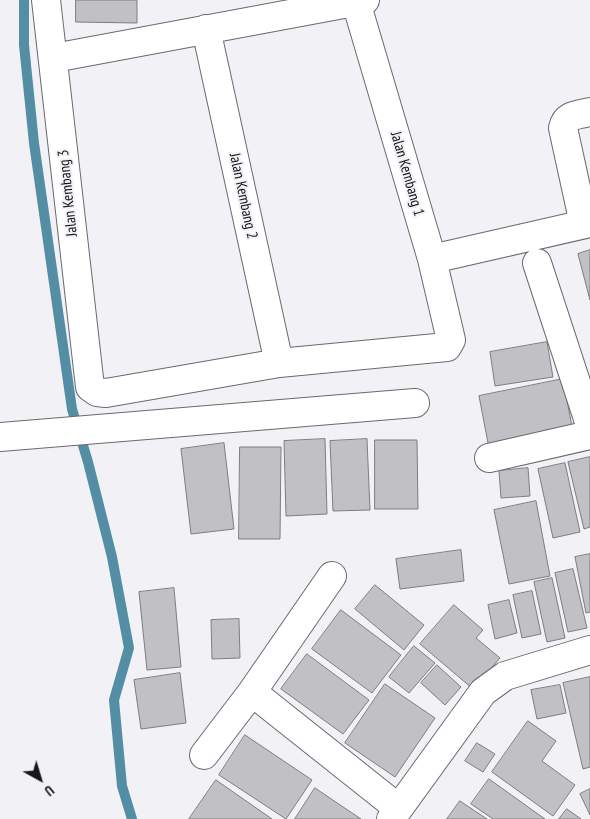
<!DOCTYPE html>
<html>
<head>
<meta charset="utf-8">
<style>
  body { margin:0 }
  #map { position:relative; width:590px; height:819px; overflow:hidden; background:#f2f2f6; font-family:"PT Sans Narrow",sans-serif }
  canvas { display:block }
  .north { position:absolute; left:15px; top:754px; width:50px; height:50px; -webkit-text-stroke:4px #f2f2f6; paint-order:stroke; rotate:141deg; font-size:14px; font-weight:700; line-height:20px; text-align:center; color:#171718 }
  .north::after { content:''; display:block; margin:auto; width:18px; height:22px; background:#171718; clip-path:polygon(50% 0,100% 100%,50% 72%,0 100%) }
</style>
</head>
<body>
<div id="map">
<canvas width="590" height="819"></canvas>
<div class="north">U</div>
</div>
<script>
const g = document.querySelector('canvas').getContext('2d');
g.lineJoin = 'round';
function stroke(path, color, width, dash) { g.strokeStyle = color; g.lineWidth = width; g.lineCap = dash ? 'butt' : 'round'; g.setLineDash(dash || []); g.stroke(path); }
function fillPath(path, color) { g.fillStyle = color; g.fill(path, 'evenodd'); }
function drawText(font, color, halo, rows, align = 'center') {
  g.font = font + ' "PT Sans Narrow",sans-serif'; g.lineWidth = 4; g.setLineDash([]); g.textBaseline = 'middle'; g.strokeStyle = halo; g.fillStyle = color; for (const [text, x, y, turn = 0] of rows) {
    g.save(); g.translate(x, y); g.rotate((+turn || 0) * Math.PI / 180); g.textAlign = isNaN(turn) ? turn : align; if (halo) g.strokeText(text, 0, 0); g.fillText(text, 0, 0); g.restore();
  }
}
const stream = new Path2D(`
  M24,0V45L34,143L72,409L88,462L112,557L129,648L114,700L122,786L132,819`);
const building = new Path2D(`
  M76,0H137V23L76,22Z
  M590,250V300L578,254Z
  M547,342L553,377L495,386L490,352Z
  M563,379L573,432L489,448L479,396Z
  M325,439L327,514L286,516L284,441Z
  M367,439L370,510L333,511L330,441Z
  M375,440H417L418,509H375Z
  M224,443L234,529L191,534L181,449Z
  M240,447H281L280,539H239Z
  M590,457V527L584,529L568,462Z
  M565,463L580,532L553,538L538,469Z
  M528,468L530,496L501,498L499,471Z
  M536,501L550,576L509,584L494,510Z
  M461,550L464,581L400,589L396,559Z
  M590,554V612L586,613L575,557Z
  M573,569L587,628L568,632L555,573Z
  M552,578L565,638L547,642L534,582Z
  M375,585L424,625L404,650L355,609Z
  M174,588L181,667L147,670L139,592Z
  M532,591L541,634L522,638L513,595Z
  M509,600L517,633L495,639L488,605Z
  M454,605L483,630L476,638L500,658L473,689L420,644Z
  M341,610L401,655L372,693L312,649Z
  M239,619L240,658L212,659L211,620Z
  M414,646L435,663L409,693L389,677Z
  M307,654L369,700L343,734L281,689Z
  M437,665L461,687L445,705L421,683Z
  M180,673L186,723L141,729L134,680Z
  M590,677V767L583,769L563,683Z
  M385,684L435,718L395,777L345,743Z
  M560,685L566,713L537,719L531,690Z
  M528,721L556,741L542,761L575,785L553,816L492,772Z
  M245,735L312,780L286,819L219,775Z
  M477,743L495,754L483,772L465,761Z
  M489,779L545,819H493L471,804Z
  M216,780L272,819H189Z
  M315,788L361,819H295Z
  M590,789V815L580,794Z
  M460,801L487,819H447Z
  M567,809L581,819H559Z`);
const minor = new Path2D(`
  M46,0L90,387L97,392L106,393L279,363L447,347L451,340L432,259L356,2
  M206,29L279,363
  M54,58L365,0
  M584,224L563,128C566,114 578,115 590,112
  M432,259L590,223
  M537,263L590,425
  M0,437L415,403
  M489,458L590,435
  M332,576L252,692L398,808
  M204,755L252,692
  M391,819L483,692L505,676L590,650`);
const streetNames = [
  ["Jalan Kembang 1",407,174,74],
  ["Jalan Kembang 3",68,193,-96],
  ["Jalan Kembang 2",243,196,78]
];
stroke(stream, '#548ea5', 10);
fillPath(building, '#c1c1c5');
stroke(building, '#7d7d81', 1);
stroke(minor, '#6a6a6e', 30);
stroke(minor, '#fff', 28);
drawText('15px', '#171718', '#f2f2f6', streetNames);
</script>
</body>
</html>
